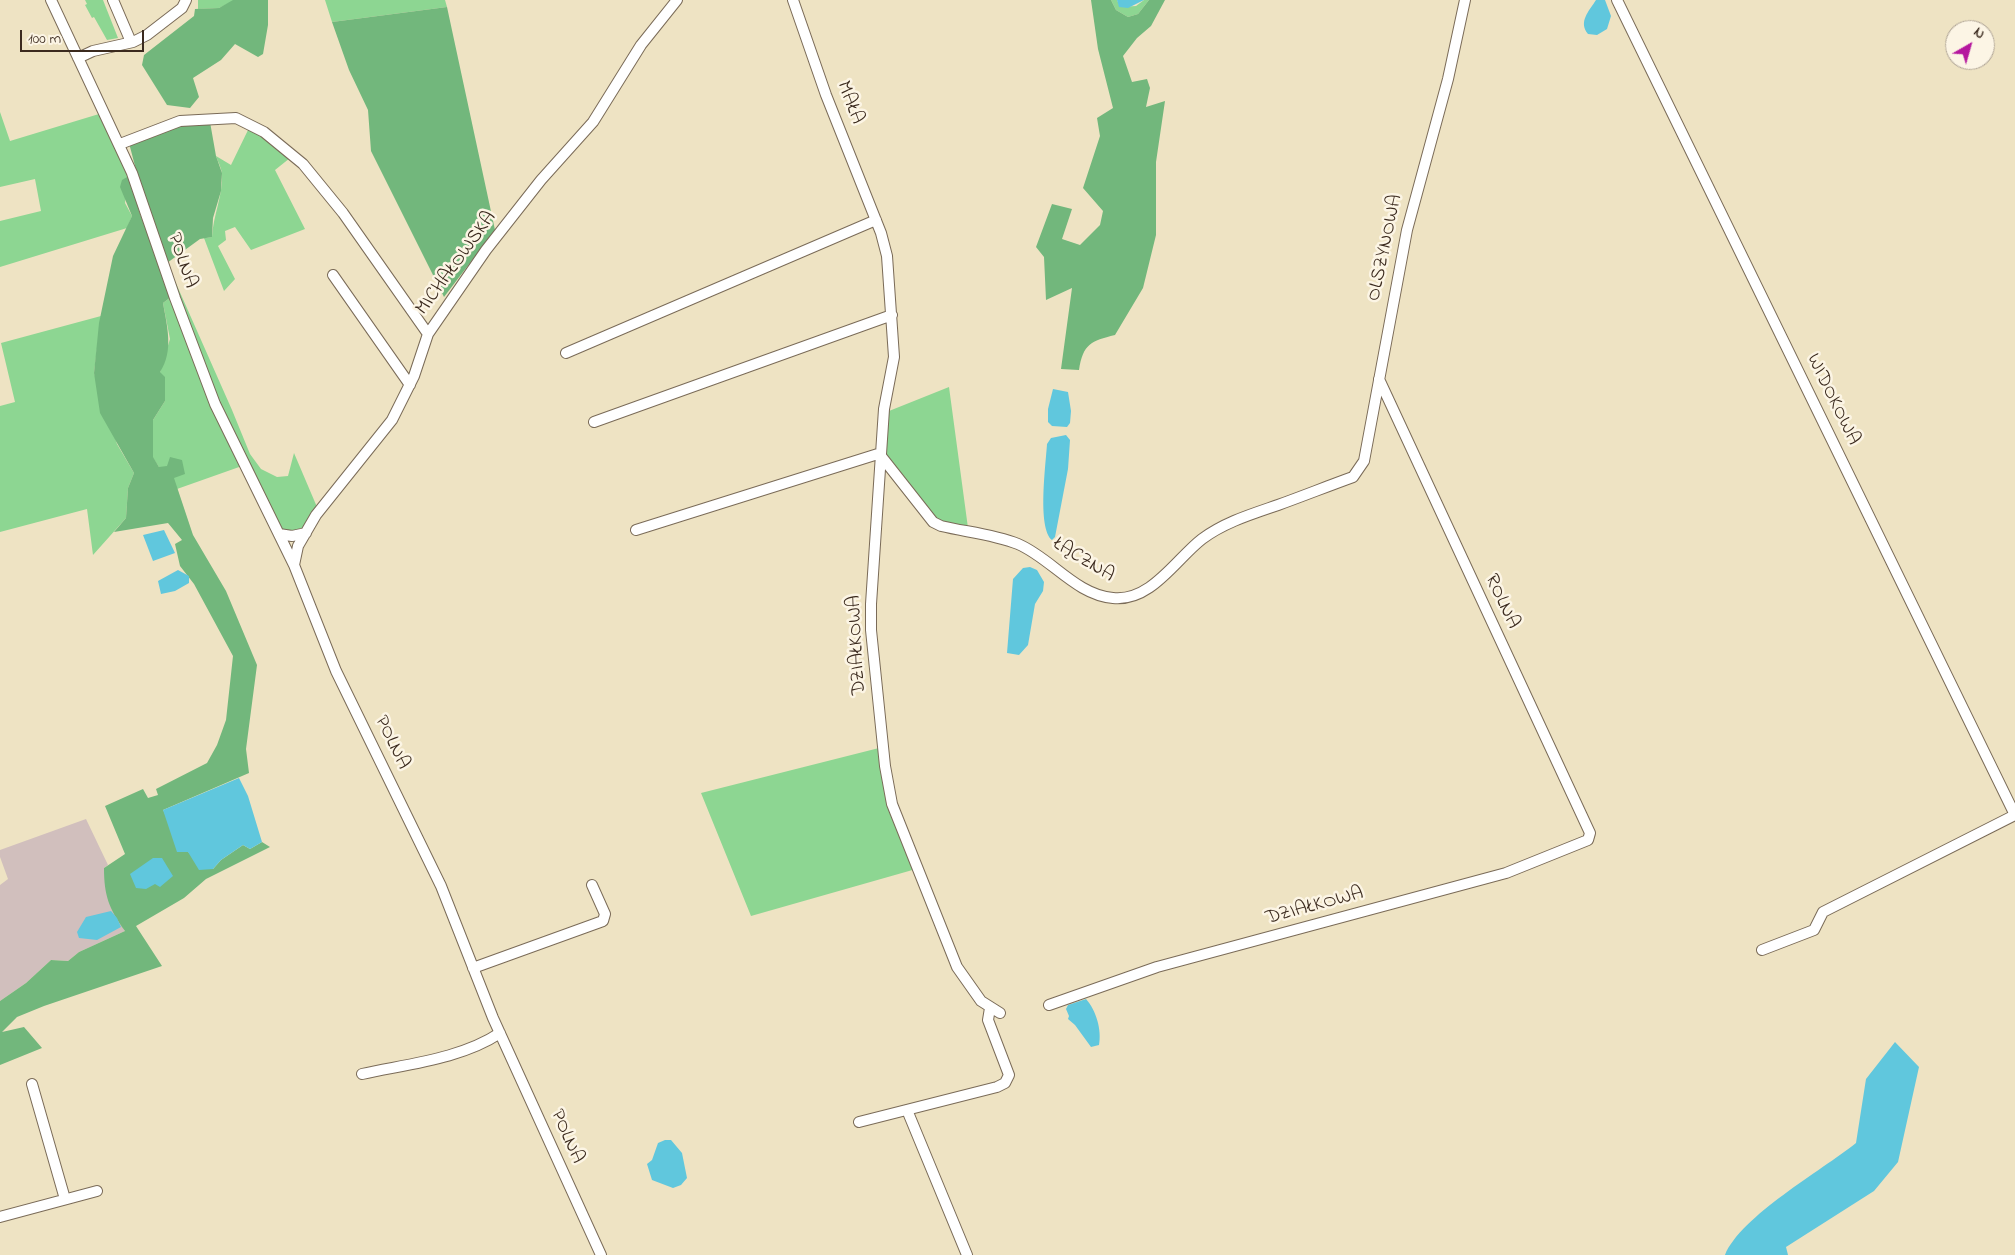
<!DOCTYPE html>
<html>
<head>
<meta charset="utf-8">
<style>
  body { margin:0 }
  #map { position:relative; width:2015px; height:1255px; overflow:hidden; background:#eee3c3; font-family:"Indie Flower",sans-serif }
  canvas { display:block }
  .north { position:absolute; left:1945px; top:20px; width:50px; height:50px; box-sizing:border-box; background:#fcf5e5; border:1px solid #afa495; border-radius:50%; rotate:38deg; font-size:14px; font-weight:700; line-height:20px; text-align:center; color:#3b2a1e }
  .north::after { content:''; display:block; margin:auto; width:18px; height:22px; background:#b5179e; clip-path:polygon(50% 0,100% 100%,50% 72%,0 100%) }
  .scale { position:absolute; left:20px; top:30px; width:124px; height:22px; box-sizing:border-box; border:2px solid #3b2a1e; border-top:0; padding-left:6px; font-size:15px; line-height:18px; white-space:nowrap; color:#3b2a1e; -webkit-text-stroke:4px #fcf5e5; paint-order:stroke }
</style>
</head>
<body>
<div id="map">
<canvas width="2015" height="1255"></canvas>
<div class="north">N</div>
<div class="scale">100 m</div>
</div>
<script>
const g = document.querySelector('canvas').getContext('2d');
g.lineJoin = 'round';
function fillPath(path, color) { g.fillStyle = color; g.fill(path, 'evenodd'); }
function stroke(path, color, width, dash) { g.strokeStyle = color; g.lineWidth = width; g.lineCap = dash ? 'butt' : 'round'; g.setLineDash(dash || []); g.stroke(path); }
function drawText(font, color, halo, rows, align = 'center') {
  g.font = font + ' "Indie Flower",sans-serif'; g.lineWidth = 5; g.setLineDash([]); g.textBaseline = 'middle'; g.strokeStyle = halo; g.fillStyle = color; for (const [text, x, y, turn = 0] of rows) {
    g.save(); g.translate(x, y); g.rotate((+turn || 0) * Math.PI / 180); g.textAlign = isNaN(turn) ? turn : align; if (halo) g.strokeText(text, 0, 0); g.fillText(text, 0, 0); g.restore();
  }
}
const industrial = new Path2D(`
  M86,819L108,865L104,868L121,925L125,931L79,952L68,961L51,960L26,983L0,1001V885L8,879L0,857V850Z`);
const green = new Path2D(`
  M85,0H103L118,38L107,40L94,17L92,18L85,5L87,4Z
  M198,0H233L234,1L219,8L198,9Z
  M325,0H445L447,7L332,22Z
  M1111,0H1117L1120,7L1136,6L1144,0H1149L1138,14L1128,17L1116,10Z
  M0,112L10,141L99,114L129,176L125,203L132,216L127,228L0,267V221L41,211L35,179L0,187Z
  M249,128L290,158L275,170L305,229L251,250L235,227L225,231L226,240L218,246L235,279L224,291L204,238L212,237C213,216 223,195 222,175C222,169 218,162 216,156L231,165Z
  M167,263L232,410L250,454L261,469L277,477L288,476L294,453L317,507L305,527L289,532L280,529L219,403Z
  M171,297L242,466L177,489L167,467H159L153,458V420L165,401L160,372L170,339L163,303Z
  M101,316L94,373L117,444L134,473L128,488L126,518L93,555L87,509L0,532V406L15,402L1,343Z
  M949,387L968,528L936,520L884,455L889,411Z
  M879,748L886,800L916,869L751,916L701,793Z`);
const forest = new Path2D(`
  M233,0H268V25L263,54L258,57L235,44L221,60L193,78L199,97L190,108L167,105L142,65L144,55L194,16L195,9L219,8Z
  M1091,0H1111L1116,10L1128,17L1138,14L1149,0H1165L1151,26L1137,38L1123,56L1132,82L1147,79L1150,88L1146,107L1165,101L1156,162V235L1143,288L1115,335C1091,341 1083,344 1079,370L1061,369L1072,288L1046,300L1044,257L1036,247L1052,204L1072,209L1062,239L1080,245L1100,225L1103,211L1083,188L1100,136L1097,118L1113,108L1098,49Z
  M447,7L495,230L444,297L371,151L368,110L349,70L332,22Z
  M210,122L216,156L222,173L221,191L213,218L212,237L200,239L167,263L146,208L129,143L181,123Z
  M129,176L139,211L171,297L163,303C167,326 174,351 160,372L165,377V401L153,420V457L159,467L167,466L170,457L182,460L185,474L174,478L193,535L226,591L257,665L246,749L249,773L163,810L188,852L213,869L221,860L243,845L250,849L262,842L270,847L206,879L184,898L136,926L162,966L44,1006L17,1017L2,1032L24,1027L42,1048L0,1065V1001L26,983L51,960L68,961L79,952L125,931C109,909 104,895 104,868L125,854L105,806L143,789L148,798L158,795L156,789L207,763L217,745L226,720L233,656L194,584L180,566L175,544L182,540L168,523L114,532L126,518L128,488L134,473L100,413L94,373L99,323L113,256L132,216L120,187L122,180Z`);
const water = new Path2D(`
  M1117,0H1144L1128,8L1119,7Z
  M1596,0H1605L1611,16L1607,29L1597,35L1588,34C1578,22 1589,11 1596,0Z
  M1053,389L1068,392L1071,411L1070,423L1067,427L1052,426L1048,422V409Z
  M1066,435L1070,440L1068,469L1055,537L1052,540C1037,528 1046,463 1047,444L1051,438Z
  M164,530L175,553L153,561L143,535Z
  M1030,567L1037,570L1044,582L1043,591L1035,604L1028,645L1019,655L1007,653L1013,579L1023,568Z
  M178,570L189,576V583L175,591L161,594L158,581Z
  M239,778L248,796L262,842L250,849L243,845L221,860L213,869L199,870L188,852H177L163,810Z
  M153,858H162L173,876L160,887L155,884L146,889L136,888L130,874Z
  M111,911L117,918L121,927L97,940L79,938L77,932L86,917Z
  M1086,999C1096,1010 1102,1030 1099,1045L1091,1047L1075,1025L1068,1019L1069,1016L1066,1009L1068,1005Z
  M1895,1042L1919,1067L1898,1162L1874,1191L1786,1247L1788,1255H1725C1741,1216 1821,1171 1856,1143L1866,1079Z
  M665,1140H671L682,1153L687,1178L681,1185L673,1188L652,1180L647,1164L652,1160L658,1143Z`);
const street = new Path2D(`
  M51,0L132,173L175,298L215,404L294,565L336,671L441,886L493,1018L601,1255
  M113,0L131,42
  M793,0L826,95L881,233L887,256L894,357L884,409L871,604V630L885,766L892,804L957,967L981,1001L1000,1013
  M1617,0L2015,815
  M78,58L93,51L133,42L147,35L182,8L186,0
  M120,144L180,121L236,118L264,132L303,164L343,213L428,334
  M333,275L410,385
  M566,353L876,220
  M594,422L892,315
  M881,456L933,522L941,526C966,532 993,534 1018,544C1051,558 1076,595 1113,598C1151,602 1176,559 1202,539C1225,522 1252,514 1278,505C1303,496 1328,486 1353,477L1364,461L1407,230L1448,79L1465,0
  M636,530L881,453
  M279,534L292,536L306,533
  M294,565L298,546L316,515L392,420L414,376L428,334L486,250L541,180L593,122L641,45L677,0
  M1762,950L1814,930L1823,912L2015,815
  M473,968L603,921L605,914L592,885
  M1049,1005L1157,967L1506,873L1588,840L1590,833L1379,379
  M362,1074C407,1064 461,1059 500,1033
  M32,1084L65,1199
  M907,1110L967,1255
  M859,1122L997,1087L1005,1083L1009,1075L988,1020L990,1008
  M0,1217L97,1191`);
const streetNames = [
  ["MAŁA",849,103,69],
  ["OLSZYNOWA",1386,248,-78],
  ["POLNA",181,261,71],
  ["MICHAŁOWSKA",457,264,-54],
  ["WIDOKOWA",1832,400,64],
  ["ŁĄCZNA",1083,561,31],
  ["ROLNA",1501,602,65],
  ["DZIAŁKOWA",858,645,-93],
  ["POLNA",391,743,64],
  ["DZIAŁKOWA",1315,907,-15],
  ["POLNA",566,1137,66]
];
fillPath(industrial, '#d1bfbd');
fillPath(green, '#8dd692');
fillPath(forest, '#72b77c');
fillPath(water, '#60c7dd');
stroke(street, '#7a6b58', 12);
stroke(street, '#fff', 10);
drawText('20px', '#3b2a1e', '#fcf5e5', streetNames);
</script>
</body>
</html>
